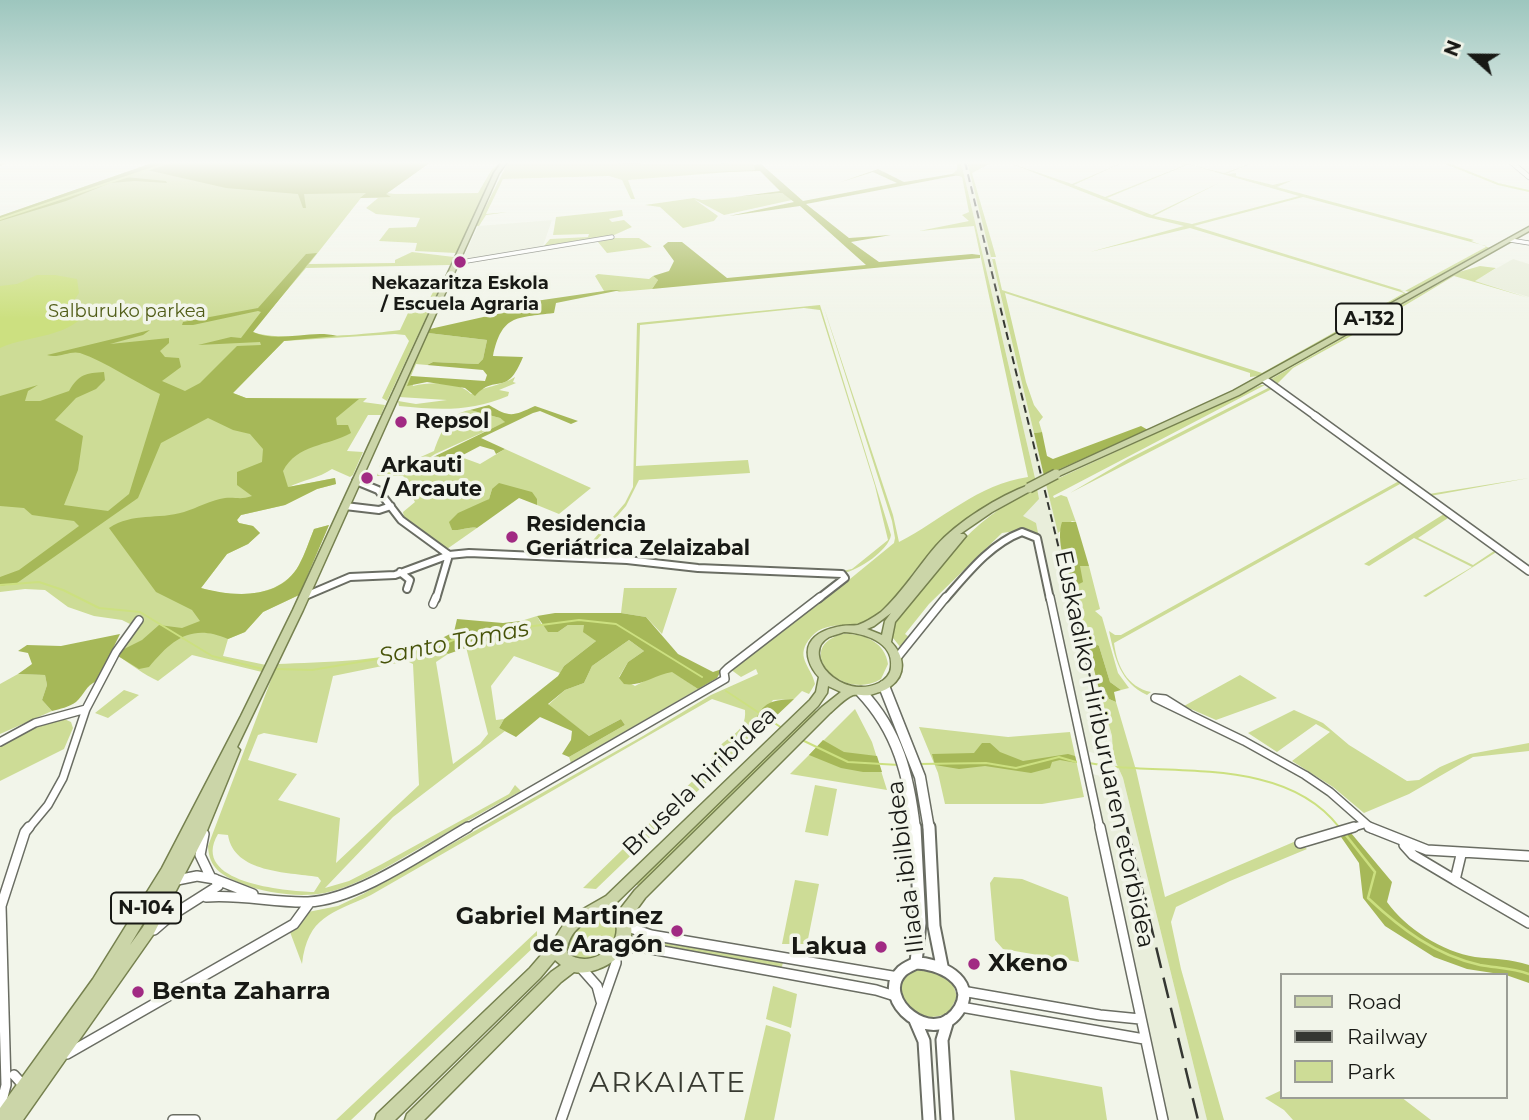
<!DOCTYPE html>
<html>
<head>
<meta charset="utf-8">
<style>
  body { margin:0 }
  #map { position:relative; width:1529px; height:1120px; overflow:hidden; background:#f2f5ea; font-family:Montserrat,sans-serif }
  canvas { display:block }
  .legend { position:absolute; left:1280px; top:973px; width:228px; height:126px; box-sizing:border-box; background:#f2f5ea; border:2px solid #9b9d95; margin:0; padding:9px 12px; list-style:none; font-size:21px; color:#181915 }
  .legend li { display:flex; align-items:center; gap:14px; height:35px }
  .legend b { width:35px; border:2px solid #9b9d95 }
  .north { position:absolute; left:1438px; top:21px; width:70px; height:70px; -webkit-text-stroke:5px #f2f5ea; paint-order:stroke; rotate:291deg; font-size:19px; font-weight:700; line-height:28px; text-align:center; color:#181915 }
  .north::after { content:''; display:block; margin:auto; width:24px; height:32px; background:#181915; clip-path:polygon(50% 0,100% 100%,50% 72%,0 100%) }
</style>
</head>
<body>
<div id="map">
<canvas width="1529" height="1120"></canvas>
<ul class="legend">
<li><b style="height:9px;background:#cbd5a8"></b>Road</li>
<li><b style="height:9px;background:#353732"></b>Railway</li>
<li><b style="height:19px;background:#cddc96"></b>Park</li>
</ul>
<div class="north">N</div>
</div>
<script>
const g = document.querySelector('canvas').getContext('2d');
g.lineJoin = 'round';
function fillPath(path, color) { g.fillStyle = color; g.fill(path, 'evenodd'); }
function stroke(path, color, width, dash) { g.strokeStyle = color; g.lineWidth = width; g.lineCap = dash ? 'butt' : 'round'; g.setLineDash(dash || []); g.stroke(path); }
function drawText(font, color, halo, rows, align = 'center') {
  g.font = font + ' Montserrat,sans-serif'; g.lineWidth = 7; g.setLineDash([]); g.textBaseline = 'middle'; g.strokeStyle = halo; g.fillStyle = color; for (const [text, x, y, turn = 0] of rows) {
    g.save(); g.translate(x, y); g.rotate((+turn || 0) * Math.PI / 180); g.textAlign = isNaN(turn) ? turn : align; if (halo) g.strokeText(text, 0, 0); g.fillText(text, 0, 0); g.restore();
  }
}
const built = new Path2D(`
  M961,162H967L982,219L1074,597L1112,736L1113,756L1123,778L1207,1120H1168L1092,774L1101,776L1099,755L1087,751L1039,538L1022,517L1035,478Z
  M552,220L542,249L462,261L478,226Z
  M1513,259L1529,264V297L1474,281Z`);
const green = new Path2D(`
  M155,162H431L387,193L395,194L478,193L492,169L502,162L456,253L415,251L417,243L379,241L389,228L416,227L420,218L376,214L366,208L378,198H361L309,264L395,263V260L412,252L454,257L450,265L306,268L254,329L253,332C276,342 373,334 400,330L408,313L422,312L437,285L436,281H443L387,401L382,398L409,341L405,335L395,334L284,341L233,393L246,398H367L363,402L385,405L381,415H368L347,451L363,452L353,475L350,477L332,469C319,478 303,480 289,487L335,478L336,484L317,489L285,505L241,515L237,520L239,523L253,526L260,533L248,544L227,554L201,588C233,598 280,599 299,565C305,554 309,541 314,529L329,525L299,595L263,612L245,632L228,639L223,656L266,665L262,672L192,655L158,681C143,674 132,665 118,656L132,625L122,620L94,616L68,607L45,590L25,589L0,592V216Z
  M508,162L701,164L765,162L753,163L757,169L755,170L628,180L635,199H631L622,180L609,176L503,179L486,214L508,212L486,215L479,226H476Z
  M957,162H961L1035,478L1039,499L1023,516L1036,523L1039,538L1022,530L1002,533L929,604L905,634L909,637L901,648L893,638V623C934,574 971,517 1032,491L1029,483C992,502 957,524 929,554C910,573 895,603 873,618C855,631 829,618 812,636C793,657 811,665 815,684L809,694L802,691L794,699L773,700L752,728L755,736L596,889L583,888L708,766C711,761 713,754 716,750C728,735 747,733 745,710L712,699L371,895C331,914 308,916 302,964L290,932L308,912L338,906L363,894L643,736L711,695L758,674L756,669L741,677L730,669L839,588L894,543L895,538L892,521L823,305L893,515L899,542C942,520 978,484 1028,477L974,226L919,231L969,221L962,215L969,212L962,177L952,174L957,170Z
  M967,162H993L972,173L996,257H991Z
  M1007,162L1072,184L1124,162L1074,185L1105,197L1185,165L1179,162L1224,173L1255,162L1226,174L1236,173V176L1273,185L1293,180L1277,187L1474,240L1471,241L1490,248L1410,292L1400,290L1407,294L1259,376L1250,377V373L1005,293L1026,382L1034,405L1043,417L1039,422L1042,432L1034,433L992,259H995L1002,290L1262,373L1404,293L1190,228L1090,252L1184,226L1147,217ZM1187,165H1191L1299,196L1192,224L1154,216L1221,182L1152,215L1107,198ZM1303,197L1486,246V247L1405,291L1194,226Z
  M782,193L792,200L724,215L694,199L718,216L714,221L683,228L660,207L645,205L694,198L702,200Z
  M622,210L623,216L609,219L612,222L624,220L632,227L612,236L548,248L544,246L550,239L588,237L589,234L553,235L556,217Z
  M613,238H639L652,247L607,253L598,242Z
  M1480,266L1496,268L1475,281L1529,298L1454,276L1404,306L1393,310L1459,272Z
  M598,274L649,279L653,276L658,280L652,289L617,292L619,291H604L595,276Z
  M820,305L891,535C889,550 858,571 843,573L713,566L712,564L842,571L852,569L888,540L875,486L820,310L804,308L640,325L636,466L748,460L750,473L639,480L626,506L583,556L582,553L625,503L633,487L637,323Z
  M1384,315L1387,316L1293,368L1277,384L1429,494L1529,478L1430,496L1274,383L1271,379Z
  M428,333L487,340L483,359L478,364L433,362L427,365L416,364L411,376L413,386C430,382 459,381 471,394C485,386 501,386 515,377L513,382L516,383L499,390L509,392L508,396C471,412 438,410 399,406L398,401L416,404L447,400L399,397Z
  M1261,385H1265L1053,496L1054,498L1061,495L1067,497L1076,522L1072,521L1058,533L1046,484Z
  M1268,388L1279,390L1498,551L1426,597L1423,596L1472,567L1414,538L1369,566L1364,564L1444,514L1400,484L1114,643C1117,666 1127,687 1151,692L1147,695C1120,682 1115,659 1109,631L1115,635H1121L1399,481L1272,389L1070,493L1128,459ZM1448,518H1451L1494,551L1473,565L1418,538Z
  M470,410L500,418L506,422L435,454L422,463L442,466L461,457L480,464L505,449L591,488L559,514L537,505V499L492,489L489,499L450,522L452,530C462,531 469,526 477,528L447,549L404,517L403,512L415,502L408,490L412,485L403,476H377L380,465L388,455L391,460H414L434,451C440,433 449,413 470,410Z
  M1080,566H1089L1100,609L1095,611L1102,617L1118,673L1129,688L1121,690L1110,682L1099,646H1088L1068,571L1073,575Z
  M624,588H677L662,634L646,617L621,613Z
  M537,616L542,625L558,632L568,625H585L596,641L564,666L560,673L514,656L491,686L496,720L504,719L499,728L505,731L393,817L325,888L349,881L382,864L509,794L515,785L521,791C485,811 449,831 413,852C385,868 356,886 325,893C299,898 264,893 240,883C221,875 209,868 208,846L277,664C321,662 393,662 432,643L448,654L436,662L453,764L480,744L488,734L466,647L513,632L521,621ZM407,661L413,664L419,785L336,863L340,818L278,800L297,774L248,760L258,735L264,733L317,743L333,676ZM218,834L228,835C234,873 287,872 318,877L321,881L314,892C285,891 189,883 218,834Z
  M843,634C864,633 885,642 888,664L881,679C842,703 791,647 843,634Z
  M629,640L644,651L628,662L619,677L635,686L656,675L672,671L698,689L571,763L569,757L625,725L621,719L589,736L548,705L565,690L584,683L592,666Z
  M18,674L45,675L47,685L42,700L52,711L0,734V684Z
  M1240,675L1277,698L1216,720L1184,706Z
  M1099,689L1106,692L1109,699L1116,702L1136,770L1165,897L1296,841L1307,849L1230,881L1176,907L1171,922L1181,969L1224,1120H1207L1123,778L1113,756L1112,736Z
  M124,690L139,695L108,718L95,713Z
  M813,709L818,712L640,887L634,883Z
  M855,709L872,742L887,790L790,774Z
  M1294,710L1323,723L1349,745L1407,781L1419,780L1440,767L1470,754L1529,743V751L1473,757L1409,794L1364,813L1333,787L1292,761L1330,732L1316,724L1277,752L1248,733Z
  M62,718L71,722L73,728L64,749L0,781V747L30,730Z
  M919,727L1008,737L1070,732L1084,797L1042,804H945L938,773Z
  M815,785L837,789L828,836L805,832Z
  M994,877L1022,879L1068,897L1079,962L1003,949L995,940L990,883Z
  M795,880L819,884L807,944H782Z
  M603,913L615,918C616,923 618,930 617,935C613,955 581,970 567,952C569,929 582,919 603,913Z
  M537,931V944L351,1120H336Z
  M655,940L783,963L781,969L654,945Z
  M929,966L952,981L957,997L949,1012C928,1024 906,1013 900,990C903,972 913,969 929,966Z
  M773,986L797,994L791,1028L766,1019Z
  M766,1025L789,1032L791,1035L774,1120H744Z
  M1010,1070L1102,1087L1107,1120H1015Z
  M1282,1090V1097H1401L1431,1120H1293L1284,1110L1265,1098Z`);
const forest = new Path2D(`
  M155,162H431L386,194L391,197L360,198L366,193L304,194L306,208H303L298,194L226,188L147,170L125,177L166,181L167,183L135,181L110,183L66,201L0,221V216Z
  M761,164L803,201L897,183L873,172L841,182L878,169L904,182L952,174L959,175L806,204L849,238L891,235L851,242L879,262L972,254L980,255V258L652,289L658,280L653,276L669,271L674,261L663,246L668,242H682L727,278L866,265L800,206L729,216L794,202L782,193L735,197L780,191L760,171L694,173L755,170L754,165Z
  M317,253L253,332C279,344 310,329 337,336L284,341L233,393L246,398L359,399L336,418L337,425H348L351,433C328,446 297,444 283,471L288,487L335,478L336,484L317,489L285,505L241,515L237,520L239,523L253,526L260,533L248,544L227,554L201,588C234,597 280,600 299,565C305,554 309,541 314,529L329,525L299,595L263,612L245,632L228,639C192,623 172,639 149,667L139,669L118,656L120,651L142,640L159,625L182,628L200,621L192,610L156,592L109,528C133,512 158,520 184,512C197,508 211,500 225,498C236,497 241,500 252,496L237,485V472L262,462L263,449L250,434L233,430L208,418L161,443L138,498L17,583L0,586V577L19,570L79,526L74,521L32,515L24,508L0,506V396L38,385L28,391L25,401H40L69,391C79,374 86,373 104,372L105,380L96,389L76,398L55,420L83,436L78,470L64,505L108,511L129,494L160,394C135,382 106,362 80,353C70,350 58,359 47,355L150,330L143,335L110,344L169,338V343L160,351L165,357L179,358L181,367L162,381L185,391L200,383L237,346L261,345L260,342L198,345L231,337L241,338L261,312L258,311L193,325H182L183,322L258,308L306,254Z
  M611,290H621L556,303L554,313C515,318 502,315 493,356L523,357C506,399 497,372 475,396L465,388L427,382L407,386L411,376L485,381L487,375L483,370L427,365L433,362L478,364L483,359L487,340L428,333L430,329L510,311L508,305Z
  M489,405C510,418 513,416 535,406L578,421L571,424L540,411L533,413L481,438L505,449L496,454L494,450L480,446L442,466L421,463L505,422L500,418L470,410Z
  M1141,426L1148,430L1044,476L1034,433L1042,432L1047,456L1053,459Z
  M499,483L532,492L537,499V505L519,498L477,528C469,526 462,531 452,530L449,522L458,513L489,499L492,489Z
  M1062,522H1076L1089,566H1080L1083,582L1079,584C1064,572 1056,538 1062,522Z
  M555,613H621L646,617L678,654L713,672L722,669L717,678L698,689L672,672C655,675 640,687 624,684L619,678L628,662L644,651L629,640L592,666L584,683L565,690L548,704L589,736L621,719L625,725L569,757L562,754L571,740L572,731L540,717L516,737L499,728L504,719L558,676L564,666L596,641L583,632L584,625H568L558,632H548L537,616Z
  M457,619L503,623L521,621L513,632L448,654L432,643L454,632Z
  M120,634L97,681C85,686 85,694 76,702C69,707 60,709 52,711L42,700L47,685L45,675L18,674L32,664L28,653L18,651L27,645L61,646Z
  M1093,643L1099,646L1110,682L1121,690L1114,692L1116,702L1109,699L1106,692L1099,689L1088,646H1092Z
  M794,699L792,701L755,736L752,728C762,703 768,700 794,699Z
  M823,740L844,752L877,756L882,772H863L841,768L809,755Z
  M982,743H990L1000,752L1023,761L1068,754L1075,756L1077,763L1060,760L1052,762L1050,768L1031,773L985,766L959,769L935,765L932,754L974,753Z
  M1351,833L1392,882L1387,902C1405,928 1443,952 1475,957C1494,959 1510,959 1529,965V983L1506,975L1467,969L1434,957L1385,926L1363,898L1359,863L1341,837Z`);
const water = new Path2D(`
  M37,275H55L77,279L79,293L73,302L89,308C73,338 28,335 0,348V286L17,284Z`);
const streamFar1 = new Path2D(`
  M1443,162L1498,184L1529,191
  M0,219L171,162
  M0,585L39,582L63,590L99,608L140,612L212,656L262,669
  M276,669L312,670L430,650L460,637L481,633L579,620L616,624L702,677
  M726,691L782,728
  M802,740L848,762L899,765
  M1089,763L1101,765
  M919,764L986,763L1016,768L1059,757L1076,762
  M1116,767C1190,773 1289,762 1339,827`);
const stream = new Path2D(`
  M1345,834L1375,872L1368,898C1401,929 1435,955 1480,965C1497,968 1513,968 1529,974`);
const river = new Path2D(`
  M0,162H8L0,166Z`);
const minorFar3 = new Path2D(`
  M1510,240L1529,243
  M455,263L612,237`);
const minorFar2 = new Path2D(`
  M356,481L378,490L401,520L449,555L469,553L627,560L698,568L842,574L845,578L818,599
  M345,506L379,510L391,506
  M400,572L410,580L407,589
  M303,597L350,577L395,575L449,555L436,599
  M945,599C967,574 990,544 1022,532L1037,538L1050,599`);
const minorFar1 = new Path2D(`
  M1050,597L1100,829
  M433,604L436,597
  M896,659L946,597
  M1189,714L1165,699L1155,698L1244,741L1305,775L1330,792L1372,829
  M0,742L35,723L86,709
  M28,829L48,805L63,778L86,709L116,652L139,620
  M465,829L725,679L724,672L728,668L820,597
  M1348,829L1364,824`);
const minor = new Path2D(`
  M1100,827L1163,1120
  M1369,827L1427,850L1529,856
  M204,834L200,855L211,878
  M1300,843L1354,827
  M1404,845L1413,855L1455,880L1461,855
  M217,880L253,894
  M1455,880L1529,923
  M206,897C241,894 274,903 308,902C357,900 426,851 468,827
  M625,926L651,935L898,977
  M154,930L169,917L218,886L215,879L197,876L177,880
  M619,948H646L876,990L895,996
  M582,969L597,986L601,1001
  M962,991L1100,1015L1140,1019
  M961,1007L1144,1039
  M67,1054L294,924L310,902
  M14,1075L23,1085
  M0,1109L6,1085L1,906L25,832L29,827
  M173,1120H195
  M561,1120L616,963V953`);
const tertiaryFar4 = new Path2D(`
  M1511,162L1529,177`);
const tertiaryFar3 = new Path2D(`
  M1264,379L1318,418`);
const tertiaryFar2 = new Path2D(`
  M1315,416L1529,571`);
const tertiaryFar1 = new Path2D(`
  M884,686L920,777L929,829
  M861,692C898,731 909,776 915,829`);
const tertiary = new Path2D(`
  M915,827L920,923L916,963
  M929,827L934,926L942,966
  M916,963C938,963 976,980 960,1008C935,1051 873,999 902,971C905,968 912,965 916,963Z
  M915,1020L924,1041L929,1120
  M947,1120L942,1040L948,1020`);
const primary = new Path2D(`
  M502,162H507L499,173L303,610L237,747L240,750L206,833L153,935L23,1120H0V1108L93,979L162,868L241,716L293,610L494,173ZM160,895L143,927L130,945Z
  M1529,227V231L1239,395L1059,476H1053L1052,474L1233,391Z
  M1029,485L1032,486L1033,488L1032,490L992,512L960,534H964L966,536L895,622L891,642C904,655 907,674 891,686C885,691 876,693 870,695C864,696 858,694 853,695C845,698 836,708 830,713L645,898L629,920C642,949 600,977 574,972L561,982L424,1120H405L407,1114L551,972L561,965L555,960L540,978L395,1120H375L377,1114L530,968L554,940L565,922L578,912L606,896L810,700L816,692L819,677C811,669 804,654 810,643C816,632 830,628 842,626C847,625 853,626 858,625C866,622 874,617 881,612C902,593 917,568 936,546C957,522 999,496 1029,485ZM891,613L885,621L882,635L867,629L874,626ZM844,632C864,633 894,642 891,667C891,674 885,680 879,683C841,701 799,654 829,637C833,635 840,634 844,632ZM828,686L841,692L822,707L635,890L621,908L613,906L818,706L827,693ZM598,915L614,918C627,945 590,971 567,953C567,934 581,923 598,915Z`);
const railFar1 = new Path2D(`
  M965,162L1127,829`);
const rail = new Path2D(`
  M1127,827L1198,1120`);
const primaryBridge = new Path2D(`
  M1029,488L1056,474`);
const markers = [
  [460,262,7,"#a12a83"],
  [401,422,7,"#a12a83"],
  [367,478,7,"#a12a83"],
  [512,537,7,"#a12a83"],
  [677,931,7,"#a12a83"],
  [881,947,7,"#a12a83"],
  [974,964,7,"#a12a83"],
  [138,992,7,"#a12a83"]
];
const farPoinames = [
  ["Nekazaritza Eskola",460,284],
  ["/ Escuela Agraria",460,305]
];
const farParknames = [
  ["Salburuko parkea",127,312]
];
const shields = [
  [1369,319,66],
  [146,908,70]
];
const shieldNames = [
  ["A-132",1369,319],
  ["N-104",146,908]
];
const poiNames = [
  ["Repsol",415,422],
  ["Arkauti",381,466],
  ["/ Arcaute",381,490],
  ["Residencia",526,525],
  ["Geriátrica Zelaizabal",526,549]
];
const waterNames = [
  ["Santo Tomas",454,643,-11]
];
const nearStreetnames = [
  ["Euskadiko Hiriburuaren etorbidea",1104,749,78],
  ["Brusela hiribidea",700,782,-44],
  ["Iliada ibilbidea",906,867,-97]
];
const nearPoinames = [
  ["Gabriel Martinez",663,917],
  ["de Aragón",663,945],
  ["Lakua",867,947],
  ["Xkeno",988,964,"left"],
  ["Benta Zaharra",152,992,"left"]
];
const nearQuarternames = [
  ["ARKAIATE",668,1084]
];
fillPath(built, '#e9eedb');
fillPath(green, '#cddc96');
fillPath(forest, '#a6b858');
fillPath(water, '#cce080');
stroke(streamFar1, '#cce080', 2);
stroke(stream, '#cce080', 2.5);
fillPath(river, '#cce080');
stroke(minorFar3, '#6a6d63', 5);
stroke(minorFar2, '#6a6d63', 10);
stroke(minorFar1, '#6a6d63', 10);
stroke(minor, '#6a6d63', 12);
stroke(tertiaryFar4, '#6a6d63', 6);
stroke(tertiaryFar3, '#6a6d63', 9);
stroke(tertiaryFar2, '#6a6d63', 10);
stroke(tertiaryFar1, '#6a6d63', 13);
stroke(tertiary, '#6a6d63', 15);
stroke(primary, '#76814f', 3);
stroke(minorFar3, '#fff', 3.5);
stroke(minorFar2, '#fff', 6);
stroke(minorFar1, '#fff', 7);
stroke(minor, '#fff', 9);
stroke(tertiaryFar4, '#fff', 4.5);
stroke(tertiaryFar3, '#fff', 6);
stroke(tertiaryFar2, '#fff', 7);
stroke(tertiaryFar1, '#fff', 10);
stroke(tertiary, '#fff', 11);
fillPath(primary, '#cbd5a8');
stroke(railFar1, '#353732', 2, [8, 4.5]);
stroke(rail, '#353732', 2.5, [21, 10]);
stroke(primaryBridge, '#76814f', 12, []);
stroke(primaryBridge, '#cbd5a8', 9);
const sky = g.createLinearGradient(0, 0, 0, 319);
sky.addColorStop(0, '#9dc6be');
sky.addColorStop(0.51, '#f9faf6');
sky.addColorStop(1, '#f9faf600');
g.fillStyle = sky;
g.fillRect(0, 0, 1529, 319);
for (const [x, y, r, color] of markers) { const dot = new Path2D(); dot.arc(x, y, r, 0, 2 * Math.PI); g.fillStyle = color; g.fill(dot); stroke(dot, '#f2f5ea', 2.5); }
drawText('bold 18px', '#181915', '#f2f5ea', farPoinames);
drawText('18px', '#515d18', '#f2f5ea', farParknames);
for (const [x, y, w] of shields) { const box = new Path2D(); box.roundRect(x - w / 2, y - 15.5, w, 31, 5); g.fillStyle = '#f2f5ea'; g.fill(box); stroke(box, '#181915', 2); }
drawText('bold 19px', '#181915', null, shieldNames);
drawText('bold 21px', '#181915', '#f2f5ea', poiNames, 'left');
drawText('italic 23px', '#465208', '#f2f5ea', waterNames);
drawText('24px', '#181915', '#f2f5ea', nearStreetnames);
drawText('bold 24px', '#181915', '#f2f5ea', nearPoinames, 'right');
g.letterSpacing = '2px';
drawText('28px', '#383a31', '#f2f5ea', nearQuarternames);
g.letterSpacing = '0px';
</script>
</body>
</html>
